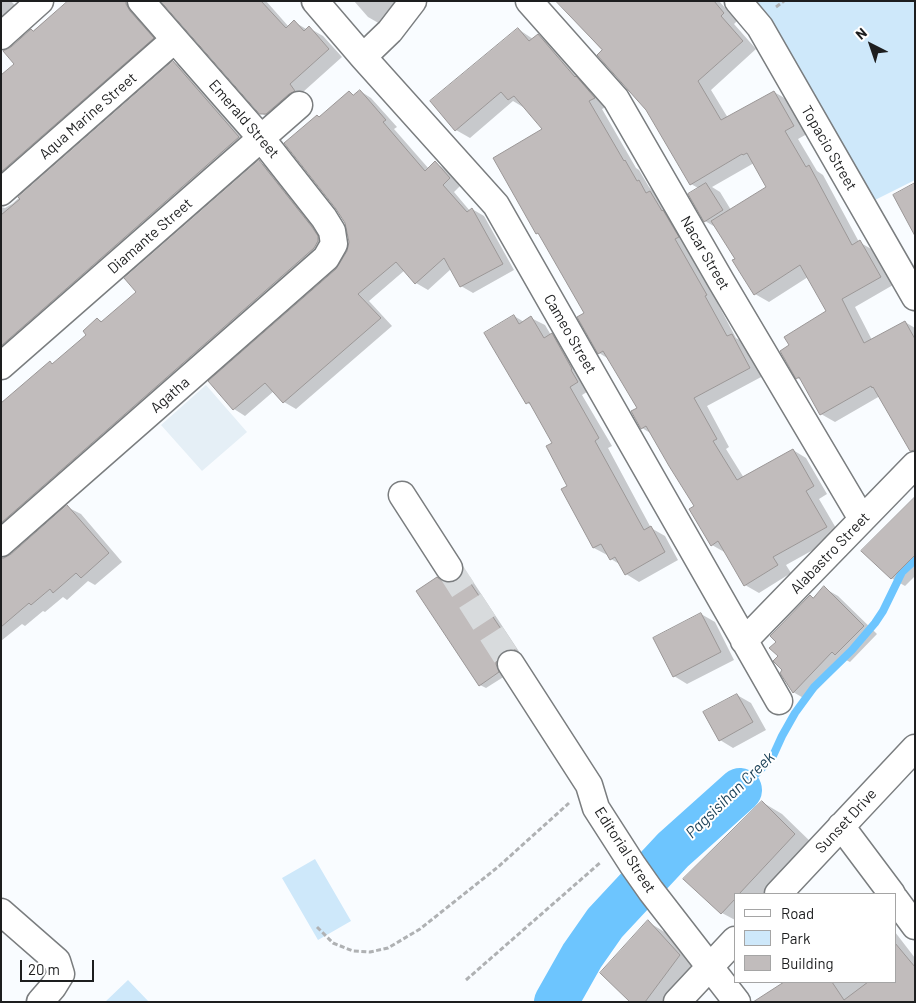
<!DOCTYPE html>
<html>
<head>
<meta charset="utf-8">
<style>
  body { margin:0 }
  #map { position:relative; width:916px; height:1003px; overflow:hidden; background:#f9fcff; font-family:Barlow,sans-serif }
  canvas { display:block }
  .frame { position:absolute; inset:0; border:2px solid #1d1e1f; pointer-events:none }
  .legend { position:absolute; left:734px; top:893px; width:162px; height:90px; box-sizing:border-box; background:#fff; border:1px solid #a5a5a5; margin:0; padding:6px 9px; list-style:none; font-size:15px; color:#1d1e1f }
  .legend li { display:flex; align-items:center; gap:10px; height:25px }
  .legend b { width:25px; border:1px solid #a5a5a5 }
  .north { position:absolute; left:846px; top:20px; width:50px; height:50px; -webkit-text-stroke:4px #fff; paint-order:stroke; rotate:319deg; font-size:14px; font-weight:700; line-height:20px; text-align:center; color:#1d1e1f }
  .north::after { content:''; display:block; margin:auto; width:18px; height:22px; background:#1d1e1f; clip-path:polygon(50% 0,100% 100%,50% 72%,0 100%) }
  .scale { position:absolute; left:20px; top:960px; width:74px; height:22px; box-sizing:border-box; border:2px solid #1d1e1f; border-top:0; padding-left:6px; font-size:15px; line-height:18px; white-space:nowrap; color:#1d1e1f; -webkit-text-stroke:4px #fff; paint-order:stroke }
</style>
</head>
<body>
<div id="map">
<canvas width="916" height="1003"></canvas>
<div class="frame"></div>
<ul class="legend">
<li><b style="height:6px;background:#fff"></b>Road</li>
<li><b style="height:14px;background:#cee8fa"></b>Park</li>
<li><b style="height:14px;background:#c1bcbc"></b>Building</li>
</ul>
<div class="north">N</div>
<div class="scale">20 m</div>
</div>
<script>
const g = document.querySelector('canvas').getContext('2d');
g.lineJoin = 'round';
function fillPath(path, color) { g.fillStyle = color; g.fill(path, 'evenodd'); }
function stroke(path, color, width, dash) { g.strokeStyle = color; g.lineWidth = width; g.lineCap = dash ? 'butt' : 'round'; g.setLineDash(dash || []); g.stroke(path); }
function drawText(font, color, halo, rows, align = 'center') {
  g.font = font + ' Barlow,sans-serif'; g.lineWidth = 4; g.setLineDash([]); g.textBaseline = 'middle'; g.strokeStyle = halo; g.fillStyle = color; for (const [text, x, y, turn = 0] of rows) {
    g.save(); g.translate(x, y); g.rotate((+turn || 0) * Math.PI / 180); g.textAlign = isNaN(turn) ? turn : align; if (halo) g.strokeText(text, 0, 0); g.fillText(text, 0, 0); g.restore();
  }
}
const built = new Path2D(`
  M206,385L247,432L202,471L161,425Z`);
const green = new Path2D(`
  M750,1H915V180L873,201Z
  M315,859L351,921L318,940L282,878Z
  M128,980L149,1002H105Z`);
const shadow = new Path2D(`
  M1,1H11L24,15L1,38Z
  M70,1H142L167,46L1,194V77L16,64L34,32Z
  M163,1H266L289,27L294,22L308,30L309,28L323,36L342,57L303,92L308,99L275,122L261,113Z
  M354,1H409L382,25L368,17Z
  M558,1H719L737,21L734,24L756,49L711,90L728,118L774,92L788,100L807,134L798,139L817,171L823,175L859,242L873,250L893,285L855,307L872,340L905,322L915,328V443L880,396L835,422L821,414L803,381L797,378L791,345L827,312L808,277L769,302L755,294L737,259L717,228L705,221L700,189L691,184L647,109L604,50ZM754,163L768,188L731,210L720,192L712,187Z
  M518,29L533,39L538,35L551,43L608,106L602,109L636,168L639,170L649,187L652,190L656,196L664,200L720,303L718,304L736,338L745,343L763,376L707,406L729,447L726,449L744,478L793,450L806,458L827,494L819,499L840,535L786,565L791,573L759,593L745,585L726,553L712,545L696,506L652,434L642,428L633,412L638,409L609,359L599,353L586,314L541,236L537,233L544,129L524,106L523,107L513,101L470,138L456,130Z
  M173,62L187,70L252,146L1,368V207L5,208L12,204Z
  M360,91L371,98L397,127L394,129L429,169L435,163L447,170L461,185L454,192L470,211L472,209L484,216L514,270L473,293L461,286L451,269L428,290L416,283L405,270L369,301L392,326L296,409L284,402L274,391L245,416L234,409L210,381L337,270L348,251L350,242L319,118L349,92L354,96Z
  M259,162L273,170L331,245L1,545V405L53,365L88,335L98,319L103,322L137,292Z
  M514,316L524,322L531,318L545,325L551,335H552L566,343L590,390L582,395L612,446L608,448L651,528L665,536L678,560L639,582L626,574L621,565L611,559L609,556L594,548L562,490L569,486L554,444L533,406L527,403Z
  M915,499V576L905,586L891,578Z
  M67,507L81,514L122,562L95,585L88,581L67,600L63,597L45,612L43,611L25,626L22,624L1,641V558L5,559L12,555Z
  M464,574L470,577L520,653L517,652L510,654L505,676L486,688L480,685L444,582L449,584L457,582Z
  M824,588L838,596L877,634L850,662L846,660L807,700L793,692L814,599Z
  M701,614L715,622L734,660L687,684L674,676Z
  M737,695L751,703L766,730L733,748L720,740Z
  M762,802L782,814L815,846L770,894H735V920L722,913Z
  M648,922L668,934L699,968L674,1002H632Z
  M895,932L915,958V1002H778L772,991L787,982H895Z`);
const stream = new Path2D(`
  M740,790L772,758L782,736L795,713L814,687L852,650L875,623L883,611L902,572L915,560`);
const river = new Path2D(`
  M556,1002L582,956L605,923L673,850L740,790`);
const building = new Path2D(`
  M68,1H126V4L130,11L154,38L1,172V75L14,64L3,51L11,47L31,29L33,31Z
  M161,1H261L286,28L294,20L304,31L309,26L329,49L290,84L295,91L289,94L266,114H260Z
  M556,1H714L724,13L721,16L743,41L698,81L721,120L774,91L794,126L785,131L806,167L809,165L852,245L860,240L881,277L842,299L864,343L905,321L915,339V450L910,451L873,387L872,388L871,386L820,415L799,377L796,379L780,351L789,345L784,337L826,311L800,265L754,295L732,260L735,259L711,221L766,187L747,153L743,155L742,154L690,185L646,110L597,55L602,50Z
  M518,28L529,41L538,34L575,77L576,76L595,98L589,101L624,161L625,160L637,181L639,180L646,193L650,191L662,211L663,210L679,237L675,239L707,295L705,296L727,336L732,334L750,368L694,398L717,439L713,441L737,480L793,449L814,486L806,491L827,527L773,557L778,565L744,586L718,541L711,546L689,509L694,506L669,466L646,426L641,429L631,411L637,408L603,351L598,354L577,317L584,313L538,233L536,234L493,158L542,129L514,96L508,100L501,92L455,131L430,101Z
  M173,61L239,137L1,346V215L20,199L18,197Z
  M360,90L386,120L383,122L425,171L435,161L450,178L443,185L467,212L472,208L503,264L460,287L444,258L415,284L396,262L358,294L381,318L283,403L265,383L233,410L208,381L336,269L347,251L349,242L345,223L336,209L284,143L317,115L319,117L349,91L353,95Z
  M259,160L312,227L318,236V241L314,248L1,523V403L50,361L52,364L86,335L83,331L97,318L101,322L136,292L124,278Z
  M706,183L723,210L704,222L688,194Z
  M915,183V236L893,195Z
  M514,315L519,324L531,316L544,338L552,333L572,369L571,370L578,382L570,387L599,438L595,441L644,530L651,526L665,552L625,575L615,557L610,560L601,544L593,548L561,489L567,486L546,446L552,443L529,402L526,404L484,333Z
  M915,497V555L891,579L861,551Z
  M67,505L109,553L81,578L76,573L53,593L50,589L31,605L29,603L1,627V558H4L11,554Z
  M463,572L515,650L510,649L502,652L497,658L496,664L499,672L479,686L416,591L437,577L442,581L449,583L457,581L462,575Z
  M824,586L864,626L835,655L832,652L793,693L780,673L782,670L773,661L778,656L769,648L776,642L770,636L810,595L813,598Z
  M701,613L721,652L673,677L653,638Z
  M737,694L753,722L719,741L703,712Z
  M762,801L795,834L739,894H735V899L721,914L683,879Z
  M648,920L680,955L645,1002H630L600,973Z
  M895,943L915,967V1002H753L784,982H832L844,1000L868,982H895Z`);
const streetTunnel = new Path2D(`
  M449,568L511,664`);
const path = new Path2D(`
  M776,7L784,1
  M317,927L333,943L353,951L370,952L388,948L420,929L498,867L569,803
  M466,980L601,862`);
const street = new Path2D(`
  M315,1L363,57L496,205L779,701
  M529,1L616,99L721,281L862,519
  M738,1L760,27L915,297
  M1,36L40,1
  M363,57L390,31L413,1
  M1,192L174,40
  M1,366L299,105
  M402,495L449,568
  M1,543L326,258L334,244L332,231L324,218L261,138L141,1
  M744,641L915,465
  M511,664L589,785L596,808L632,864L651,891L737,1002
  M841,826L892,894
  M778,894L915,748
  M895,899L915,926
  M1,912L57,961L61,974L53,987L40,1002
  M677,1002L735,940`);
const streetNames = [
  ["Aqua Marine Street",88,116,-41],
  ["Emerald Street",244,119,49],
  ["Topacio Street",829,148,60],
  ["Diamante Street",150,236,-41],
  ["Nacar Street",705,253,60],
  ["Cameo Street",570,334,60],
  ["Agatha",170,395,-41],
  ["Alabastro Street",830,553,-46],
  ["Sunset Drive",846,821,-47],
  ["Editorial Street",625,850,57]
];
const waterNames = [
  ["Pagsisihan Creek",730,795,-44]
];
fillPath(built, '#e5eff6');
fillPath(green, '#cee8fa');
fillPath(shadow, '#0003');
stroke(stream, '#6dc5fe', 8);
stroke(river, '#6dc5fe', 44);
fillPath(building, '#c1bcbc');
stroke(building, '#9b9797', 1);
stroke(streetTunnel, '#d8dbdd', 26, [26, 13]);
stroke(street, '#7a7d7f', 29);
stroke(path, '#afb1b3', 3, [5, 2.5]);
stroke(street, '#fff', 26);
drawText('15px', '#1d1e1f', '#fff', streetNames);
drawText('italic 16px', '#193f56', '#fff', waterNames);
</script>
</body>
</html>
